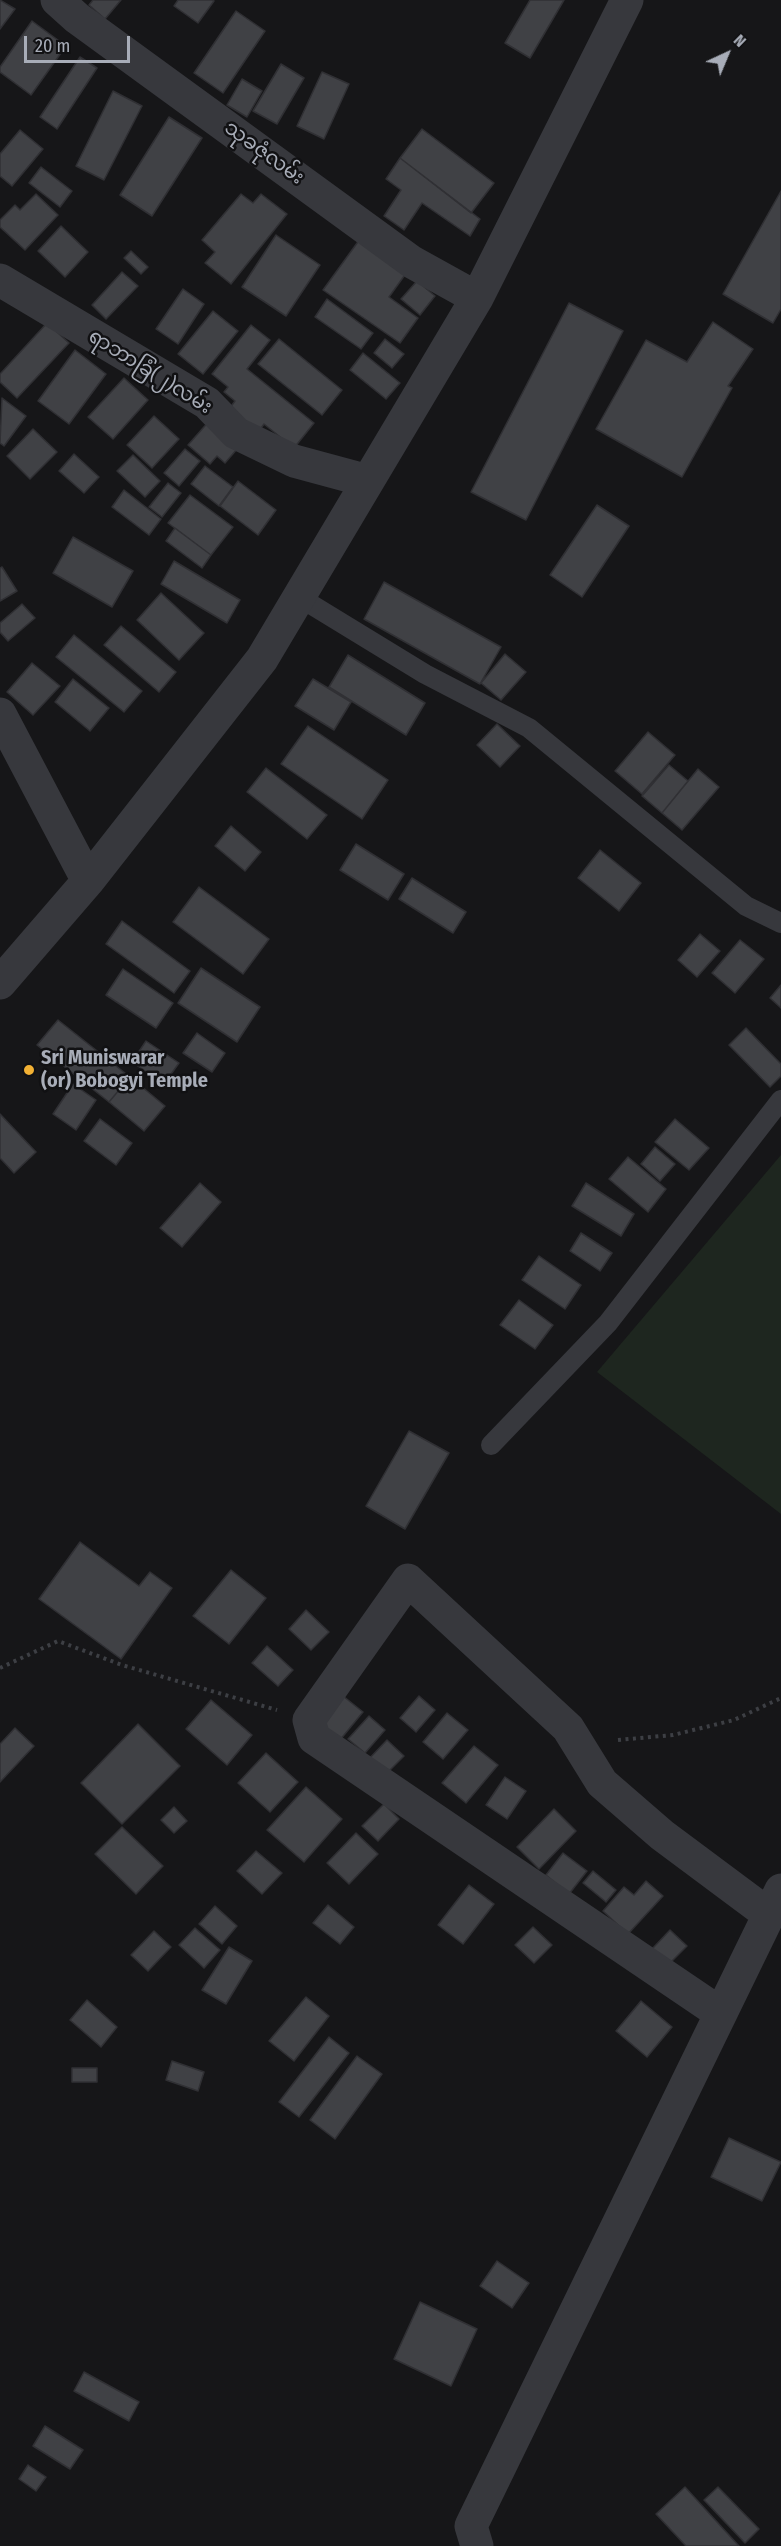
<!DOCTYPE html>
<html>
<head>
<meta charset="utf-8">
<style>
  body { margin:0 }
  #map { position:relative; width:781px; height:2546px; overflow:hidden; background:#161618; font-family:"Fira Sans Condensed",sans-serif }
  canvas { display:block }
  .north { position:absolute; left:697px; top:24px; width:60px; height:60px; -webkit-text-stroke:4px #111113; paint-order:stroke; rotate:44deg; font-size:16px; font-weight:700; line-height:24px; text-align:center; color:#a8adb8 }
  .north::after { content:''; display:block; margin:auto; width:21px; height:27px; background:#a8adb8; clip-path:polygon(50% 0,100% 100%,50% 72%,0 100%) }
  .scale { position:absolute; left:24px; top:36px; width:106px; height:27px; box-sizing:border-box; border:3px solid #a8adb8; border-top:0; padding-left:8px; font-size:18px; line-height:21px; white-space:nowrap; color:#a8adb8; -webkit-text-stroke:4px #111113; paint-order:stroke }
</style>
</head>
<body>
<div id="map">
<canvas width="781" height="2546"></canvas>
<div class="north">N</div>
<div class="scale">20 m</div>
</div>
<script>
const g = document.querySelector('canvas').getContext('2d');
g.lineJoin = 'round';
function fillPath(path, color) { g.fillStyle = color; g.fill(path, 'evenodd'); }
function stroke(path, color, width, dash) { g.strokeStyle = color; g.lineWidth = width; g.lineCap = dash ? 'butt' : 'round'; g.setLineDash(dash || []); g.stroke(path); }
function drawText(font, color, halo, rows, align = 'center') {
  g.font = font + ' "Fira Sans Condensed","Noto Sans Myanmar",sans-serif'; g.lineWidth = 5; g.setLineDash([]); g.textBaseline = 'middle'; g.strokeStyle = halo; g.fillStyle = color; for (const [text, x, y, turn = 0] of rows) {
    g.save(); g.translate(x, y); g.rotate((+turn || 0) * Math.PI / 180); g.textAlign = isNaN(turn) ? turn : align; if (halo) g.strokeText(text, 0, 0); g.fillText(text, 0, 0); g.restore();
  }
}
const green = new Path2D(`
  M781,1155V1514L597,1372Z`);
const building = new Path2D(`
  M0,0L15,9L0,29Z
  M93,0H121L105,19L89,5Z
  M178,0H212L214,1L198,23L174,6Z
  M530,0H564L530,58L505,43Z
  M236,11L265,31L223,93L194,73Z
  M32,21L66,46L31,95L0,72V67Z
  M80,57L97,68L57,129L40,117Z
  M281,64L304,78L277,124L253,111Z
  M322,72L349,84L324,139L297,126Z
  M242,79L262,91L247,117L227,105Z
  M113,91L142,106L104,180L76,166Z
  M169,117L202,138L152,216L120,195Z
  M422,129L494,183L471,213L400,158Z
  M20,130L43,149L12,186L0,176V154Z
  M400,158L480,219L470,236L422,203L404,230L384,216L401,190L386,179Z
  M41,167L72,191L60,207L29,183Z
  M781,191V309L773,323L723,294Z
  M36,194L58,215L25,250L0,227V220L15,205L20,210Z
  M241,194L253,203L261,194L287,214L231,284L205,263L215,252L202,240Z
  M61,226L88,252L65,277L38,251Z
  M276,235L320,265L286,316L242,287Z
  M360,239L407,272L389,297L418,318L400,343L323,290Z
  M131,251L148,267L141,274L124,258Z
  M122,272L138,286L106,319L92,305Z
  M417,281L435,296L420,315L401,299Z
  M183,289L204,304L178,344L156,329Z
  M327,299L373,333L361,349L315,317Z
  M569,303L623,331L526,520L471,492Z
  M213,311L238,331L203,374L178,354Z
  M713,322L753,349L728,386L732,388L682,477L596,429L646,340L687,362Z
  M47,323L69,343L17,398L0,382V374Z
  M251,325L270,340L247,369L314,423L294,448L264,424L254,438L224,416L235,401L224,392L228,387L212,374Z
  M279,339L342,390L322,415L258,364Z
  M385,339L404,354L392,368L374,353Z
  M75,350L106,374L69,424L38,401Z
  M363,353L400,383L386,399L350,370Z
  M124,378L148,400L113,439L88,417Z
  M2,398L26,416L4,446L0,443Z
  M154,416L179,439L152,468L127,445Z
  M211,419L238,448L225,463L217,456L210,464L188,445Z
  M33,429L57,452L30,479L7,456Z
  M185,449L200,461L179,486L164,473Z
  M74,454L99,477L84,493L59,471Z
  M133,455L160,481L145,497L117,471Z
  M205,466L233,487L219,506L191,484Z
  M238,481L276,510L258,535L220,506Z
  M168,483L181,493L162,517L149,507Z
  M124,490L161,519L149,535L112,507Z
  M190,495L233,527L211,555L168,523Z
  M597,505L629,526L582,597L550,575Z
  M175,528L211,555L202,568L166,541Z
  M73,537L133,571L112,607L53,573Z
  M174,561L240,600L227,623L161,584Z
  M2,567L17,591L0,601V568Z
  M384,582L501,647L480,684L364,619Z
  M161,593L204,633L179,660L137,620Z
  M22,604L35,618L8,641L0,632V623Z
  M121,626L176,672L159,692L104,645Z
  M74,635L142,691L124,712L56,657Z
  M505,654L526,672L501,700L481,683Z
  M348,655L425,703L406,735L329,687Z
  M32,663L60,686L33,715L7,692Z
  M73,679L109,708L90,731L55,702Z
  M313,679L351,702L334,730L295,706Z
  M497,724L520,746L500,767L477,745Z
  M308,726L388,780L362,819L281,764Z
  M648,732L675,755L642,794L615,771Z
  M669,765L688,781L662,813L642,796Z
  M266,768L327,815L307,839L247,792Z
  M698,769L719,787L682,830L662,813Z
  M231,826L261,852L245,871L215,846Z
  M356,844L404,874L388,900L340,870Z
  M600,850L641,883L619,911L578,878Z
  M412,878L466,912L453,933L399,899Z
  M199,887L269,939L243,974L173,922Z
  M122,921L190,971L174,993L106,944Z
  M700,934L720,951L697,977L678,960Z
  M740,940L764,959L735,993L712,973Z
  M201,968L260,1007L237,1042L178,1003Z
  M123,969L173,1003L156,1028L106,995Z
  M781,985V1008L770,998Z
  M58,1020L130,1077L109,1102L37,1045Z
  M746,1028L781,1064V1076L770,1087L729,1045Z
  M197,1033L225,1053L212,1072L183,1053Z
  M146,1041L179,1063L164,1084L132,1062Z
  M130,1077L165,1106L144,1131L109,1102Z
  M73,1084L96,1100L76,1130L53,1114Z
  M0,1114L36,1152L14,1173L0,1158Z
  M100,1119L132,1143L116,1165L84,1141Z
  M675,1119L709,1148L689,1170L655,1142Z
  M655,1147L675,1164L660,1181L641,1164Z
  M628,1157L666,1189L648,1212L609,1179Z
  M200,1183L221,1202L182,1247L160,1228Z
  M586,1183L634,1214L621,1236L572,1206Z
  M581,1233L612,1253L600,1271L570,1251Z
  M539,1256L581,1285L565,1309L522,1280Z
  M519,1300L553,1325L535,1349L500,1325Z
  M409,1431L449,1453L405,1529L366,1506Z
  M80,1542L139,1586L150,1572L172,1588L121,1659L39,1599Z
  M231,1570L266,1598L229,1644L193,1616Z
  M306,1610L329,1632L311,1650L289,1629Z
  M267,1646L293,1670L278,1686L252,1663Z
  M343,1696L363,1712L335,1746L316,1730Z
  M419,1696L435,1710L416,1732L400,1718Z
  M211,1700L252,1735L227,1765L186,1729Z
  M447,1713L468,1730L443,1759L423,1742Z
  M369,1716L385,1730L365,1753L348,1739Z
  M138,1724L180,1766L122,1824L81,1783Z
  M15,1728L34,1746L0,1782V1744Z
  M387,1740L404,1756L381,1779L364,1764Z
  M474,1746L498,1765L466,1803L442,1783Z
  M266,1753L298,1782L270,1812L238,1783Z
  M505,1777L526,1791L507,1819L486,1805Z
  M306,1787L342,1819L304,1862L267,1830Z
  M384,1804L399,1819L378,1841L362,1826Z
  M174,1807L187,1821L174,1833L161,1820Z
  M554,1809L576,1831L539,1869L517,1847Z
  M122,1827L163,1866L136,1894L95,1854Z
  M356,1833L378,1854L349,1884L327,1863Z
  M256,1851L282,1873L262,1894L237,1871Z
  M563,1853L587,1871L569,1894L546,1875Z
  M593,1871L616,1890L606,1902L583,1883Z
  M646,1881L663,1896L628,1934L603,1911L624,1887L634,1895Z
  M469,1885L494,1904L463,1944L438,1925Z
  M328,1905L354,1927L340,1944L313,1923Z
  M215,1906L237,1926L222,1944L199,1924Z
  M533,1927L552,1945L534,1963L515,1945Z
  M195,1928L220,1950L204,1968L179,1945Z
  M670,1930L687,1946L669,1964L652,1949Z
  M154,1931L171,1947L148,1971L131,1955Z
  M229,1947L252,1961L226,2004L202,1990Z
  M306,1997L329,2016L294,2061L269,2041Z
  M87,2000L117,2027L101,2047L70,2020Z
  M641,2001L672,2027L647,2057L616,2031Z
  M329,2037L349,2053L299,2117L279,2102Z
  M357,2056L382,2074L335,2139L310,2120Z
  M172,2061L204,2072L198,2091L166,2080Z
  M72,2068H97V2082H72Z
  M729,2138L781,2162L762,2201L711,2177Z
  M497,2261L529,2283L512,2308L480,2286Z
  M420,2302L477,2329L451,2386L394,2359Z
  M84,2372L139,2402L129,2421L74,2391Z
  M45,2426L83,2450L70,2469L33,2446Z
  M28,2465L46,2477L36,2491L19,2479Z
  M685,2487L739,2546H686L656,2514Z
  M718,2487L759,2529L745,2543L704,2500Z`);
const path = new Path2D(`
  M0,1668L58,1641L122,1665L277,1710
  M618,1740L673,1735L734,1720L781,1698`);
const lane = new Path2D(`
  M299,597L425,674L529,728L746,906L781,923
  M491,1445L608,1323L781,1100`);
const street = new Path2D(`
  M57,0L77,18L412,262L477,298
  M0,280L207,403L236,433L294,461L368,481
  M0,714L88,881
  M0,983L88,881L262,659L477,298L627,0
  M720,2013L314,1738L309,1720L408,1580L568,1728L602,1783L662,1835L768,1914
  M477,2546L471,2526L781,1890`);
const markers = [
  [29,1070,6,"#f2b134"]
];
const streetNames = [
  ["သုခဇုံလမ်း",264,153,36],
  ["ရာဘာခြံ(၂)လမ်း",150,372,32]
];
const poiNames = [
  ["Sri Muniswarar",41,1058],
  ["(or) Bobogyi Temple",41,1081]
];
fillPath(green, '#1e261f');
fillPath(building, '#404145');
stroke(building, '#303034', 1.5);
stroke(path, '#3d3f44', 4, [3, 4.5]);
stroke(lane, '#37383d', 20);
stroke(street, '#37383d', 33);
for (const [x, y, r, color] of markers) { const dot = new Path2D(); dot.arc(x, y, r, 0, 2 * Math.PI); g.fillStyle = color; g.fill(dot); stroke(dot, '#111113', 2); }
drawText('20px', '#a8adb8', '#111113', streetNames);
drawText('bold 20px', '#a8adb8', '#111113', poiNames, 'left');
</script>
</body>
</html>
